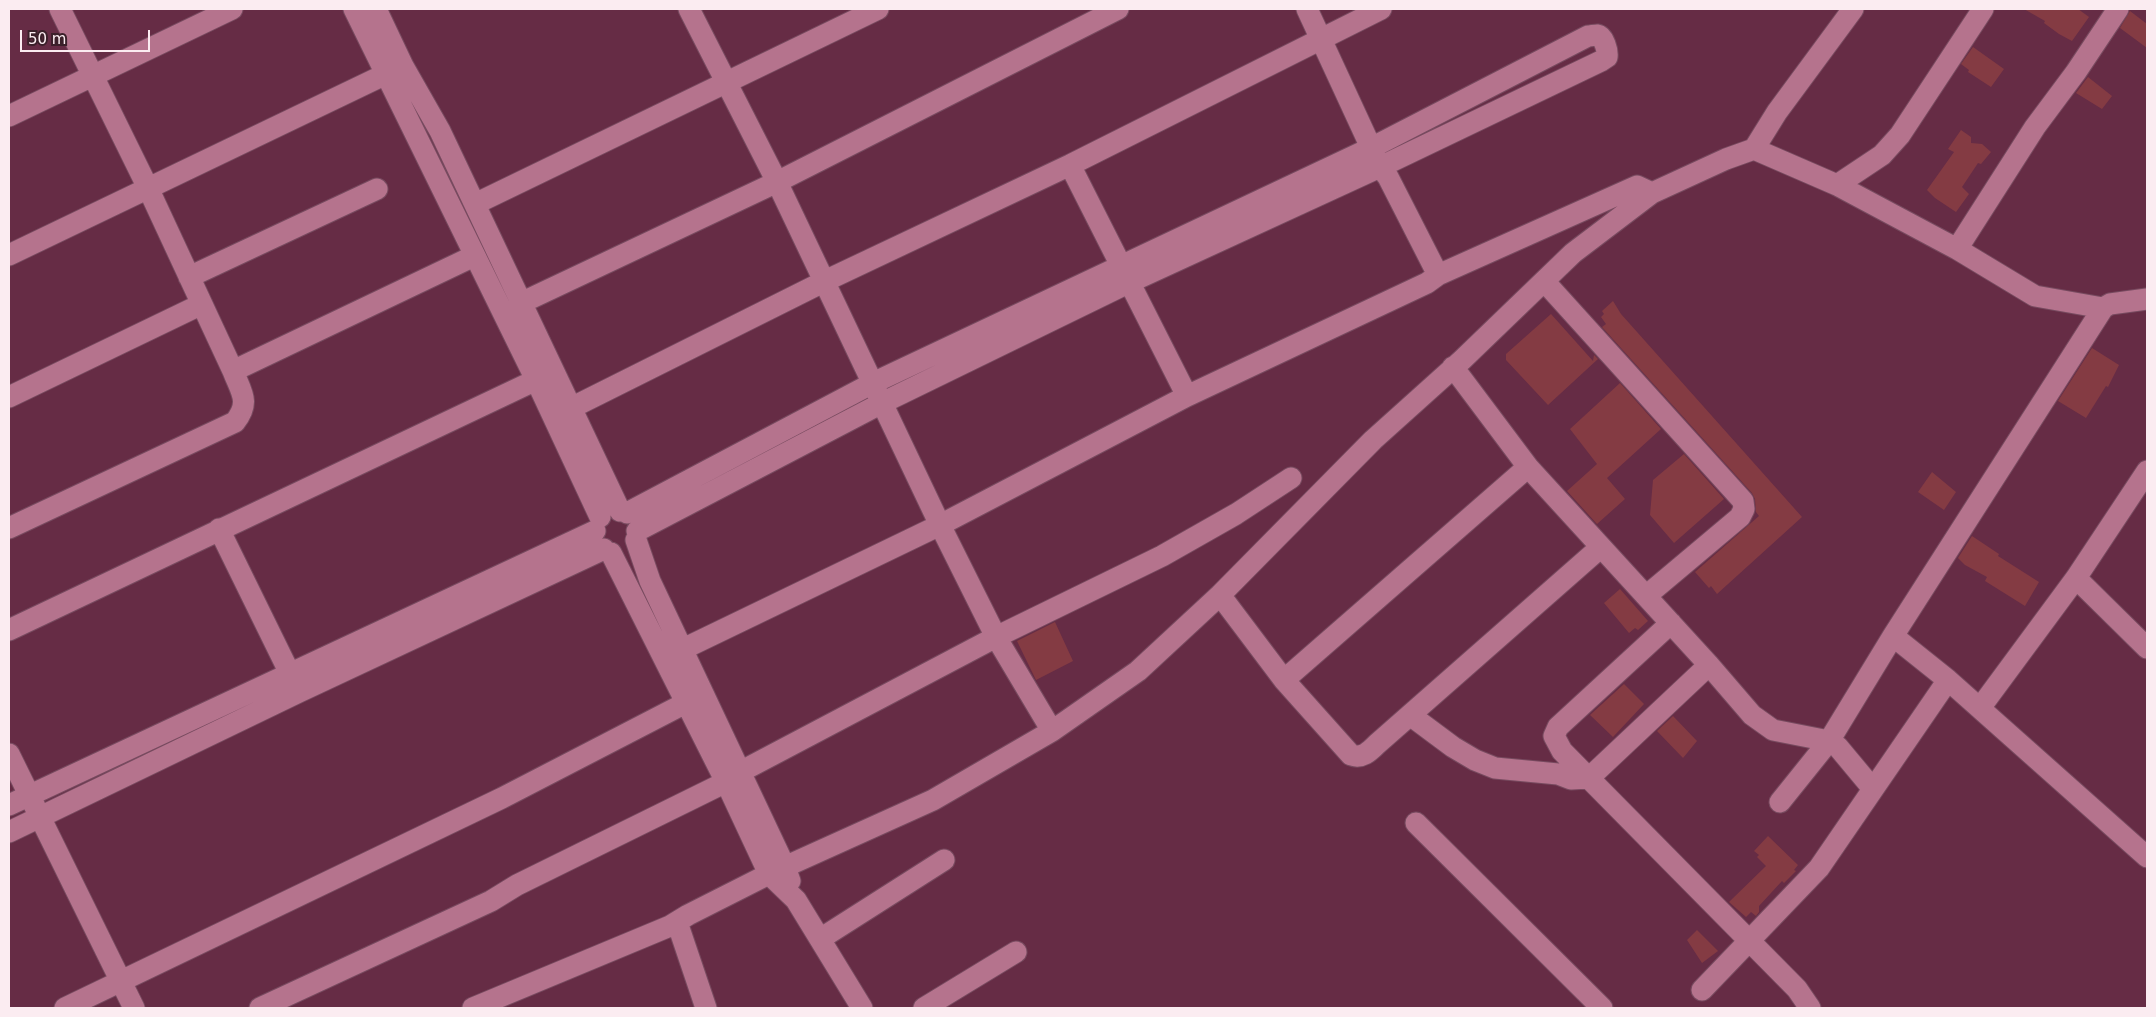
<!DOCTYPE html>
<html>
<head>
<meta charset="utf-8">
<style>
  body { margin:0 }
  #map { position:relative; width:2156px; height:1017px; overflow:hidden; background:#662c45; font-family:"DejaVu Sans",sans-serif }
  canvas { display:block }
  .frame { position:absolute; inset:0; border:10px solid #fbecf1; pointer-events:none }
  .scale { position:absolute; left:20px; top:30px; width:130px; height:22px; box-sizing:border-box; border:2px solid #fbecf1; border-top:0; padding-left:6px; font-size:15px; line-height:18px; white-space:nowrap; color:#fbecf1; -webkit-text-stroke:4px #3b202a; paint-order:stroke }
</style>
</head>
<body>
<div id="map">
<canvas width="2156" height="1017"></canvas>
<div class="frame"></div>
<div class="scale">50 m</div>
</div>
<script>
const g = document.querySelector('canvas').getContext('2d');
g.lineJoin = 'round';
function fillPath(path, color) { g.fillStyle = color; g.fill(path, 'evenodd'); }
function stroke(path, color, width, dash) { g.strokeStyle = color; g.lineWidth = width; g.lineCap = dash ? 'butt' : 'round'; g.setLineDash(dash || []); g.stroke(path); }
const building = new Path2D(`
  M2024,9H2078L2089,17L2072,41L2059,34L2044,23L2045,21Z
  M2130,11L2147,24V48L2120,28Z
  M1973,47L2004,69L1991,87L1968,72L1969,70L1961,64Z
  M2088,77L2112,96L2102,109L2076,93Z
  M1961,130L1971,137V143L1982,144L1991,152L1981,164L1978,163L1962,187L1969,194L1956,212L1935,198L1927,190L1954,152L1948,149Z
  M1613,301L1621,314L1802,517L1717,594L1711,586L1709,588L1695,572L1759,516L1756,512L1755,499L1752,493L1602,327L1606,324L1601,317L1604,314L1602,311Z
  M1551,314L1593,361L1594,355L1598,359L1548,405L1506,360V354Z
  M2092,348L2119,365L2108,387L2106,386L2086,418L2058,401Z
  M1620,383L1661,429L1607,478L1625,499L1597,524L1567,491L1597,464L1570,429Z
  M1684,454L1724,499L1674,543L1650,515L1653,480Z
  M1932,472L1956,492L1944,510L1918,492Z
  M1972,536L1999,554L1998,556L2039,582L2025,606L1985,581L1987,577L1965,565L1958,558Z
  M1620,589L1648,621L1638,630L1635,628L1629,633L1604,603Z
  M1055,622L1073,661L1036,680L1017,641Z
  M1624,684L1644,704L1613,737L1590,715Z
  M1673,716L1697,741L1683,758L1657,731Z
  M1768,836L1798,865L1794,870L1796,871L1784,883L1782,881L1759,906V912L1756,916L1751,912L1746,917L1729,902L1766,866L1757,857L1759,855L1754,851Z
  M1697,930L1718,951L1702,963L1687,940Z`);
const minor = new Path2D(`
  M354,9L536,380L600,517
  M376,9L403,66L440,131L620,511
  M689,9L777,182L940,525L996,637L1052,731
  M1307,9L1380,167L1388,177L1438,275
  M9,116L232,9
  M1754,149L1837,185L1957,249L2035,296L2103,308
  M1070,165L1187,396
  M1837,185L1882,155L1900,135L1983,9
  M475,204L878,9
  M1957,249L2035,127L2076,72L2118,9
  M9,255L386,74
  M189,277L377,189
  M1544,281L1743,501L1744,509L1740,517L1646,596
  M523,302L777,182L1118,9
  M1453,367L1528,467L1709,665L1752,715L1773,730L1829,741L1838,747L1873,789
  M233,371L474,256
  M9,397L202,304
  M573,407L825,281L1070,165L1381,9
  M627,513L873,383L1371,148L1588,36C1589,36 1596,35 1597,35C1604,36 1608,51 1607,57L1601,61L1380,167L1128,283L882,403L637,531
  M9,528L235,422C251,402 241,392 233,371L148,188L60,9
  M219,529L296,686
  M636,540L650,581L785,867L790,881
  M611,553L726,782L769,874L796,900L862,1008
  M2076,578L2147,648
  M1220,595L1284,680L1351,755C1362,759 1369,752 1377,744L1601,547
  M1671,623L1558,727L1554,736L1562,751L1797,989L1810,1008
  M9,630L536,380
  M1893,636L1948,680L2147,857
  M681,650L940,525L1187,396L1427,283L1438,275L1637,186L1652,193
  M1284,680L1528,467
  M1980,708L2076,578L2147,471
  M1410,715L1453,747L1475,760L1495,768L1558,774L1571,779L1589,778L1709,665
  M9,754L134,1008
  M1780,802L1829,741L1893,636L2103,308L2110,304L2147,299
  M9,805L595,531
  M1416,823L1602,1008
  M9,832L299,692L604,549
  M677,922L706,1008
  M820,939L944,860
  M1702,990L1819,868L1948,680
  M65,1008L502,798L703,694
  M260,1008L491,901L517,885L728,781L740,772L996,637L1162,556L1236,514L1291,478
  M473,1008L670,926L688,915L769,874L933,800L1052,731L1138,671L1220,595L1373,440L1462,360L1573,253L1652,193L1726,159L1754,149L1777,112L1853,9
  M924,1008L1016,952`);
fillPath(building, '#843b43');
stroke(minor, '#774a5f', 23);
stroke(minor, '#b5738d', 21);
</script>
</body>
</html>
